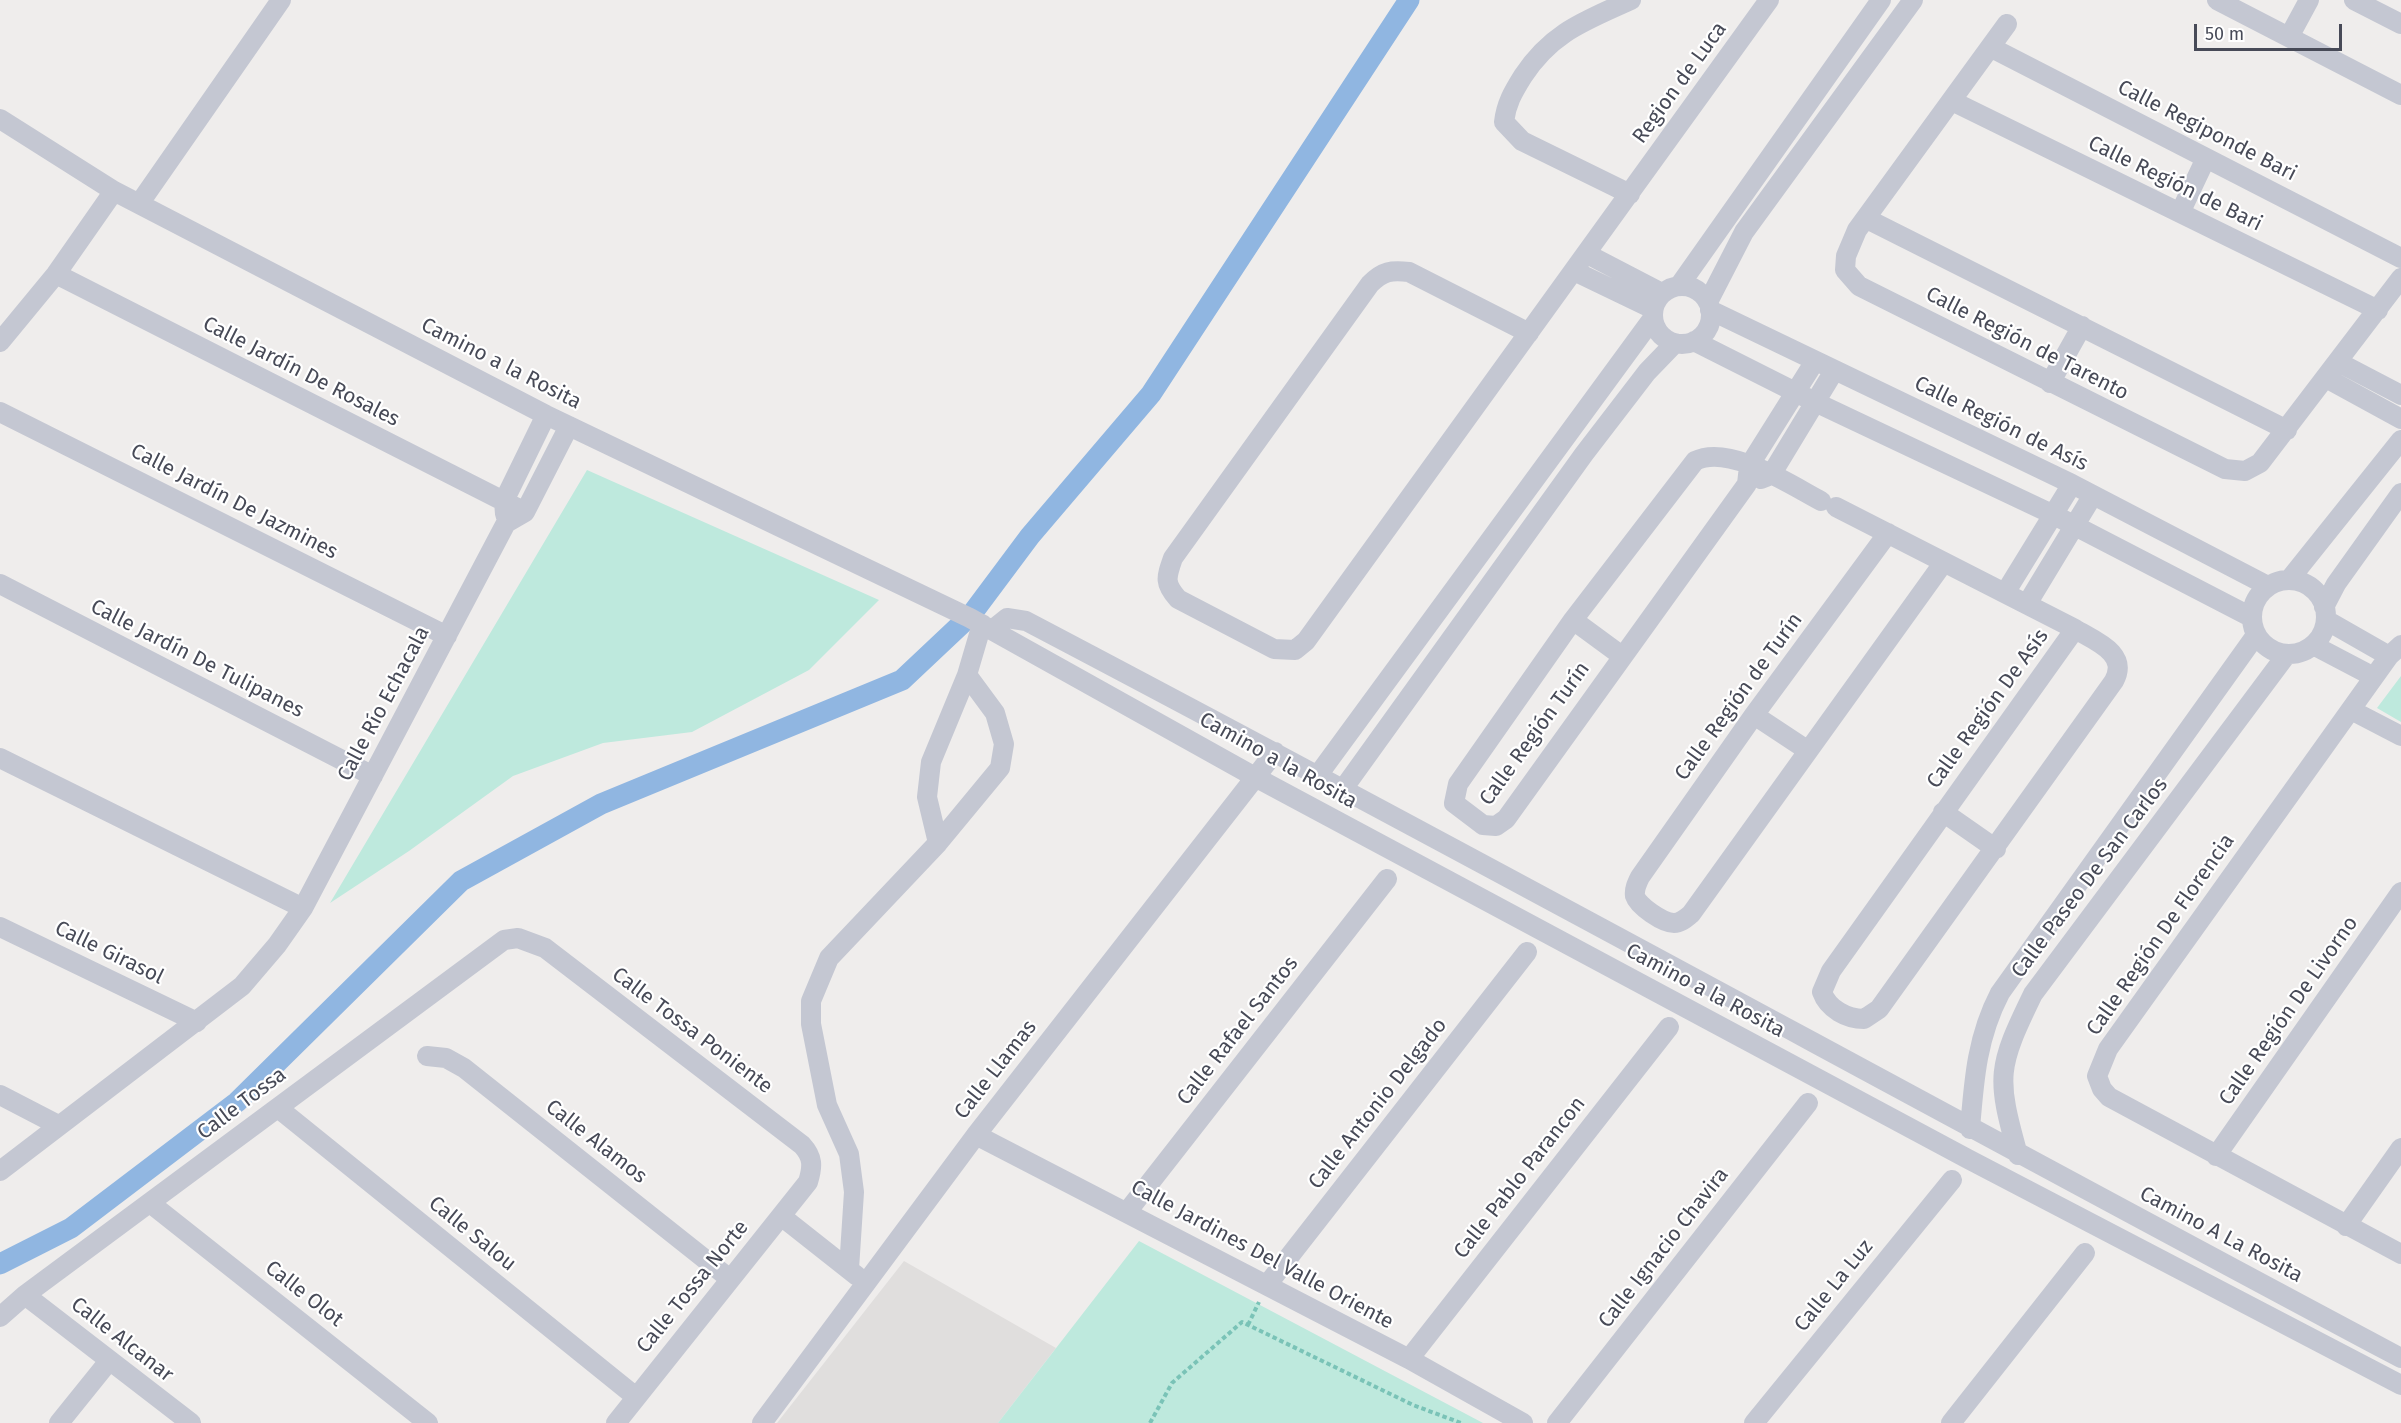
<!DOCTYPE html>
<html>
<head>
<meta charset="utf-8">
<style>
  body { margin:0 }
  #map { position:relative; width:2401px; height:1423px; overflow:hidden; background:#efedec; font-family:"Fira Sans",sans-serif }
  canvas { display:block }
  .scale { position:absolute; left:2194px; top:24px; width:148px; height:27px; box-sizing:border-box; border:3px solid #474a57; border-top:0; padding-left:8px; font-size:18px; line-height:21px; white-space:nowrap; color:#474a57; -webkit-text-stroke:4px #fff; paint-order:stroke }
</style>
</head>
<body>
<div id="map">
<canvas width="2401" height="1423"></canvas>
<div class="scale">50 m</div>
</div>
<script>
const g = document.querySelector('canvas').getContext('2d');
g.lineJoin = 'round';
function fillPath(path, color) { g.fillStyle = color; g.fill(path, 'evenodd'); }
function stroke(path, color, width, dash) { g.strokeStyle = color; g.lineWidth = width; g.lineCap = dash ? 'butt' : 'round'; g.setLineDash(dash || []); g.stroke(path); }
function drawText(font, color, halo, rows, align = 'center') {
  g.font = font + ' "Fira Sans",sans-serif'; g.lineWidth = 4.5; g.setLineDash([]); g.textBaseline = 'middle'; g.strokeStyle = halo; g.fillStyle = color; for (const [text, x, y, turn = 0] of rows) {
    g.save(); g.translate(x, y); g.rotate((+turn || 0) * Math.PI / 180); g.textAlign = isNaN(turn) ? turn : align; if (halo) g.strokeText(text, 0, 0); g.fillText(text, 0, 0); g.restore();
  }
}
const education = new Path2D(`
  M904,1261L1056,1348L998,1423H777Z`);
const green = new Path2D(`
  M587,470L879,600L809,670L692,732L603,743L513,776L409,851L330,903Z
  M2401,676V722L2377,708Z
  M1139,1241L1483,1423H998Z`);
const canal = new Path2D(`
  M0,1264L71,1228L237,1102L461,881L601,804L902,680L971,615L1030,536L1151,394L1409,0`);
const path = new Path2D(`
  M1248,1325L1259,1302
  M1150,1423L1172,1383L1242,1322L1413,1405L1461,1423`);
const minor = new Path2D(`
  M2217,0L2401,95
  M2354,0L2401,24
  M2007,24L1857,230L1846,256L1845,270L1859,286L2225,469L2245,471L2260,463L2401,278
  M2289,37L2309,0
  M1990,47L2401,258
  M1952,101L2378,310
  M0,119L114,191L546,415L970,618L1255,777L1968,1159L2401,1385
  M1630,194L1522,141L1504,122C1506,104 1513,92 1523,76C1552,32 1585,21 1631,0
  M139,204L281,0
  M2180,213L2206,158
  M1867,219L2287,430
  M1587,254L1662,293
  M1574,271L1653,309
  M56,274L525,512
  M1679,286L1881,0
  M1653 315a29 29 0 1 1 58 0a29 29 0 1 1-58 0Z
  M1708,302L1744,232L1913,0
  M1710,310L2072,484L2268,586
  M1529,333L1409,272C1391,270 1383,271 1370,284L1173,558C1166,578 1164,583 1178,599L1274,649L1295,650L1306,641L1769,0
  M1694,341L1815,402L2054,515L2251,617
  M0,342L56,274L114,191
  M1815,361L1749,466L1747,484L1506,819L1496,826L1483,825L1454,803L1458,784L1573,620L1695,461C1729,444 1789,484 1821,501
  M2338,362L2401,395
  M2326,378L2401,419
  M2050,383L2082,326
  M0,412L447,636
  M1761,479L1771,475L1834,371
  M1836,507L2075,629C2095,641 2129,653 2114,681L1879,1009L1864,1019C1847,1019 1828,1009 1822,992L1831,971L2075,629
  M505,514L504,501L546,415
  M1888,533L1754,715L1640,877C1637,883 1634,889 1635,896C1638,906 1663,923 1674,923C1681,923 1686,918 1691,914L1944,562
  M2289,580L2401,440
  M2252 617a37 37 0 1 1 74 0a37 37 0 1 1-74 0Z
  M0,584L373,776
  M2005,593L2072,484
  M2027,604L2093,495
  M2324,607L2336,584L2401,493
  M1573,620L1622,656
  M2326,620L2389,656
  M992,630L1007,618L1026,621C1487,863 1942,1114 2401,1358
  M2313,645L2374,677
  M2401,645L2389,656L2108,1049L2097,1076L2102,1089L2109,1097L2401,1254
  M2351,710L2401,736
  M1754,715L1807,750
  M0,758L303,908
  M1318,775L1653,318
  M1343,789L1584,454L1647,372L1675,343
  M1943,812L1996,849
  M938,843L1000,768L1004,744L995,713L967,675
  M0,927L197,1022
  M427,1056L446,1058L464,1068L730,1279
  M0,1095L58,1125
  M278,1108L636,1397
  M1970,1129C1974,1079 1977,1037 2000,993L2256,635
  M976,1135L1409,1359L1523,1423
  M2018,1155C1996,1076 1997,1068 2033,994L2287,654
  M2216,1156L2401,892
  M0,1171L242,986L277,945L303,908L506,523L525,512L569,426
  M150,1203L428,1423
  M1127,1212L1387,879
  M781,1216L857,1276
  M2346,1226L2401,1148
  M849,1269L854,1192L849,1154L827,1105L811,1024V1001L829,958L938,843L927,797L931,762L967,675L982,624
  M1267,1285L1527,952
  M25,1295L191,1423
  M0,1317L25,1295L504,940L518,938L545,948L802,1145C813,1157 813,1166 808,1182L616,1423
  M1409,1359L1669,1027
  M59,1423L109,1361
  M762,1423L976,1135L1275,752
  M1557,1423L1808,1103
  M1754,1423L1952,1180
  M1951,1423L2085,1253`);
const streetNames = [
  ["Region de Luca",1680,83,-54],
  ["Calle Regiponde Bari",2207,131,27],
  ["Calle Región de Bari",2175,184,26],
  ["Calle Región de Tarento",2027,344,27],
  ["Camino a la Rosita",501,364,27],
  ["Calle Jardín De Rosales",301,372,27],
  ["Calle Región de Asís",2001,424,26],
  ["Calle Jardín De Jazmines",234,502,27],
  ["Calle Jardín De Tulipanes",197,659,27],
  ["Calle Región de Turín",1739,697,-54],
  ["Calle Río Echacala",384,704,-62],
  ["Calle Región De Asís",1988,709,-54],
  ["Calle Región Turín",1535,734,-54],
  ["Camino a la Rosita",1278,761,29],
  ["Calle Paseo De San Carlos",2090,878,-53],
  ["Calle Región De Florencia",2161,935,-55],
  ["Calle Girasol",109,953,26],
  ["Camino a la Rosita",1705,991,28],
  ["Calle Región De Livorno",2289,1011,-55],
  ["Calle Tossa Poniente",692,1031,37],
  ["Calle Rafael Santos",1238,1031,-52],
  ["Calle Llamas",996,1070,-52],
  ["Calle Tossa",242,1104,-37],
  ["Calle Antonio Delgado",1378,1104,-52],
  ["Calle Alamos",596,1142,38],
  ["Calle Pablo Parancon",1520,1178,-52],
  ["Calle Salou",472,1234,39],
  ["Camino A La Rosita",2221,1235,28],
  ["Calle Ignacio Chavira",1664,1248,-52],
  ["Calle Jardines Del Valle Oriente",1262,1255,28],
  ["Calle La Luz",1834,1286,-51],
  ["Calle Tossa Norte",693,1287,-51],
  ["Calle Olot",304,1294,38],
  ["Calle Alcanar",122,1340,38]
];
fillPath(education, '#e0dedd');
fillPath(green, '#bee9dd');
stroke(canal, '#90b6e1', 21);
stroke(path, '#7ac3b7', 4, [4.5, 3]);
stroke(minor, '#c4c7d2', 20);
drawText('21px', '#474a57', '#fff', streetNames);
</script>
</body>
</html>
